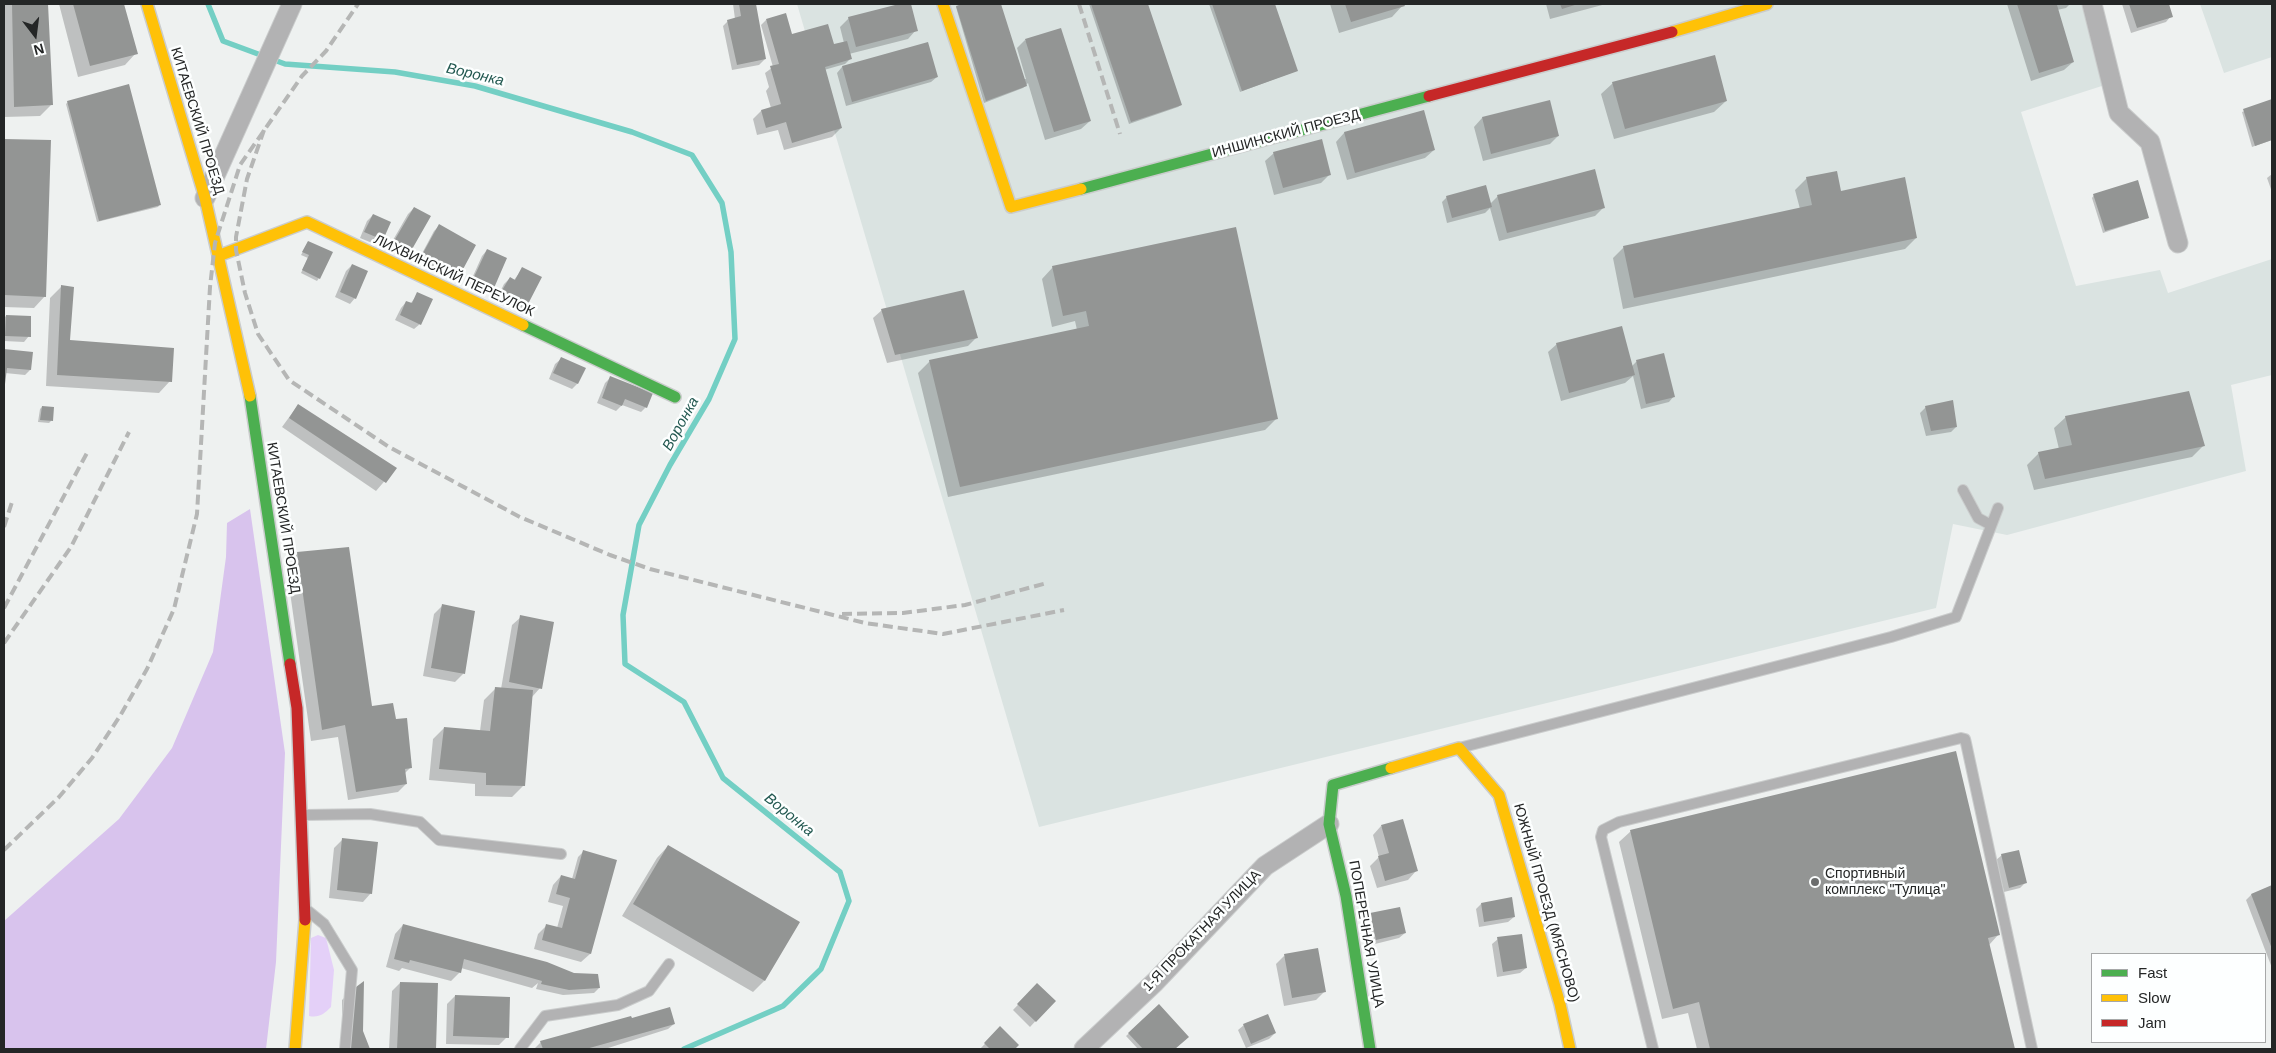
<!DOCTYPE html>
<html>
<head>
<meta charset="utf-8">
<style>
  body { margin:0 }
  #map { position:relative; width:2276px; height:1053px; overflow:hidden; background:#eef1f0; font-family:Helvetica,sans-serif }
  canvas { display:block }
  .frame { position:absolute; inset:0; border:5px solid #242626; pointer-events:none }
  .legend { position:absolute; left:2091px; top:953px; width:175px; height:90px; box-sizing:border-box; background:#fdffff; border:1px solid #a6a8a8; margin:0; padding:6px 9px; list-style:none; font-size:15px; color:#242626 }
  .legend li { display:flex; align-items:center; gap:10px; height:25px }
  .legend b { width:25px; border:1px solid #a6a8a8 }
  .north { position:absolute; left:10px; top:10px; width:50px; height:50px; -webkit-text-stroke:4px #fdffff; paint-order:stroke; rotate:165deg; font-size:14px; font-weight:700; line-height:20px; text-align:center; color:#242626 }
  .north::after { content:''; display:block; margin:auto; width:18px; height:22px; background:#242626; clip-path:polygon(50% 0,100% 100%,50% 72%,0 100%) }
</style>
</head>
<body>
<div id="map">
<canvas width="2276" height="1053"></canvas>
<div class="frame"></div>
<ul class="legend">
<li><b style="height:6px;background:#4caf50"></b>Fast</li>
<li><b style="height:6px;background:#ffc107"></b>Slow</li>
<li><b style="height:6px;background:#c62828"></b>Jam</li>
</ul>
<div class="north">N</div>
</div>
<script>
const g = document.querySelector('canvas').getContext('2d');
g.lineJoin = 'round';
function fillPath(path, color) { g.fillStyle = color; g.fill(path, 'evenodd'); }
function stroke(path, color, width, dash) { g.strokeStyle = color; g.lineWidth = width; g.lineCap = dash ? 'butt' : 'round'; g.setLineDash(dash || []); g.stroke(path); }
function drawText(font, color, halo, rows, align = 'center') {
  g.font = font + ' Helvetica,sans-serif'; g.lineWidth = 5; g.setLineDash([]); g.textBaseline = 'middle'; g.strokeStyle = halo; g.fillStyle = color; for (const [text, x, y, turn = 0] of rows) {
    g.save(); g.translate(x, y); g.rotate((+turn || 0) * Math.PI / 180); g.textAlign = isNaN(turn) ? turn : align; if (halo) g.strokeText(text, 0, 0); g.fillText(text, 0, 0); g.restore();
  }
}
const built = new Path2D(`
  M797,4H2099L2108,84L2021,112L2076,286L2160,270L2168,293L2272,259V375L2231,385L2246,471L2007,535L1953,524L1936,608L1039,827Z
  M2200,4H2272V57L2224,73Z`);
const green = new Path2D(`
  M318,935L326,938L334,970L331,1007C324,1014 319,1018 309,1016L311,938Z`);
const forest = new Path2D(`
  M250,509L285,753L276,962L266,1049H4V921L119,819L172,748L213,652L226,557L227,523Z`);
const shadow = new Path2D(`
  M4,4H47L51,105L40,116L4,117Z
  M59,4H123L136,53L125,65L78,77Z
  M733,4H755L765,59L759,65L732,70L723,26L728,21L735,19Z
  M904,4H909L916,30L908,39L849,54L850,59L845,64L824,70L841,128L832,137L784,150L778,130L757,135L753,119L761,111L771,108L766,91L769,87L765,73L773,67L761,25L766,20L791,36L833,46L844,43L840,27L849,18Z
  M966,4H1000L1024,79H1026L1017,48L1025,40L1090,121L1081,129L1045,140L1028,83L1023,88L984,103L956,7Z
  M1089,4H1146L1181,105L1178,107L1129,124Z
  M1209,4H1274L1296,71L1240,92Z
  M1330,4H1403V5L1392,17L1339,33Z
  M1546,4H1606L1550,19Z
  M2007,4H2070L2066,8L2057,10L2073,62L2064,70L2031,81Z
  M2122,4H2168L2171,16L2166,22L2131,33Z
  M842,67L937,77L931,82L846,106L837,73Z
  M1613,83L1726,101L1714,112L1614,139L1601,94Z
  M2272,100V140L2252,147L2242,112Z
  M68,102L160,204L158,207L97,222L66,104Z
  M1423,111L1434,150L1425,158L1347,180L1336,142L1344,133Z
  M1482,118L1558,136L1550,144L1483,161L1474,127Z
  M4,140L45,296L34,308L4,307Z
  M1274,153L1330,174L1321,183L1274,195L1265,161Z
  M2272,174V192L2267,178Z
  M1807,178L1840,192L1916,238L1905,249L1623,309L1613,258L1624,247L1800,209L1795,190Z
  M2094,195L2148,218L2103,233L2092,198Z
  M1498,196L1604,207L1595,216L1499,241L1490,208L1485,213L1447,223L1442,202L1447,197L1490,204Z
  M414,208L410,250L405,256L389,247L408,214Z
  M373,215L382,239L377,245L360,238L367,221Z
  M439,226L475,245L460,272L454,278L419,259L434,231Z
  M308,242L319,278L317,281L301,273L308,258L301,255Z
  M487,250L506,258L493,288L487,293L469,285L482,256Z
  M352,265L355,298L350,304L335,297L346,271Z
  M1053,267L1276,419L1265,430L948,497L918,373L930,361L1077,330L1075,321L1052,327L1042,279Z
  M523,268L526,305L520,311L497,298L504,284L510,278L514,280Z
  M61,287L69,342L170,381L159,393L46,386L50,298Z
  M418,294L420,324L414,329L395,320L401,308L406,302L410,304Z
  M882,310L976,338L968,346L887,363L873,318Z
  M6,316L29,336L24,342L4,341V318Z
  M1557,344L1631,367L1636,362L1663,354L1674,396L1669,402L1641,409L1633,376L1625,383L1561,401L1548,352Z
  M4,350L32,353L30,370L25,375L5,373L4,385Z
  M561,359L584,369L577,384L572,389L549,379L555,364Z
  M610,378L646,407L641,412L622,405L616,411L597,403L605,383Z
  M298,405L395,469L376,491L282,427Z
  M42,407L53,408L51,421L49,423L38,422L40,409Z
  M1926,407L1956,427L1951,432L1926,436L1920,413Z
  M2066,417L2204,445L2192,457L2034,490L2027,465L2039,453L2059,449L2054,428Z
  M298,553L370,707L395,721L411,767L404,774L406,784L398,792L348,800L338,737L311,741L289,585L295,579L292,559Z
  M442,606L463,674L455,682L423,676L434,614Z
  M521,617L540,688L532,697L523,786L512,797L475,796V784L429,780L433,739L444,728L480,731L484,700L496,688L501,689L512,625Z
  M1381,826L1416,871L1408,880L1377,888L1370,866L1379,857L1373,835Z
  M1631,831L1999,934L1989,945L2014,1049H1697L1688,1013L1662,1019L1619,842Z
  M343,839L371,893L363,902L329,898L334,848Z
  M668,846L798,922L764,981L753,992L622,916L657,858Z
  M583,852L590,954L581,962L534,949L538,934L547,925L557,928L563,906L548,902L553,885L561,876L572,879L578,857Z
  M2002,855L2025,883L2020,888L2004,892L1996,860Z
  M2272,887V968L2246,900L2251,895Z
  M1481,904L1514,917L1508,922L1479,927L1476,909Z
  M1370,914L1405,933L1399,938L1371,945L1365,920Z
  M403,925L599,988L594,993L563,995L536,989L538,983L532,988L461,968L460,972L451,981L402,968L399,971L386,967L395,934Z
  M1498,939L1526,968L1520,973L1497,977L1492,944Z
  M1284,956L1325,991L1316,1000L1284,1006L1276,964Z
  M400,983L437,984L435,1049H389L392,991Z
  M1037,985L1054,1001L1030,1027L1013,1010Z
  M455,996L507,1037L499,1045L446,1044L447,1004Z
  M345,997L362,1032L369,1049H342V1000Z
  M1159,1006L1187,1037L1173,1049H1138L1126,1036Z
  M631,1019L674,1024L668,1029L605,1049H534L541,1042Z
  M1244,1025L1275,1033L1269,1039L1246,1048L1238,1030Z
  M1000,1028L1018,1045L1013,1049H980Z`);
const stream = new Path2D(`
  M208,4L223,41L285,64L395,72L475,86L632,132L692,155L722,203L731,252L735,339L709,399L670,465L639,525L623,615L625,664L684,702L723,778L840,872L849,901L821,969L783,1006L684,1049`);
const building = new Path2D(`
  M12,4H48L53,105L14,107Z
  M73,4H124L138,54L90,66Z
  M739,4H756L766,59L737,65L727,20L741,16Z
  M899,4H911L918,31L856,47L848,17Z
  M962,4H1001L1027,86L986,101L956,6Z
  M1091,4H1148L1182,105L1131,122Z
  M1212,4H1275L1298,71L1242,91Z
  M1345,4H1404L1405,6L1351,22Z
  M1560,4H1578L1562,9Z
  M2017,4H2061L2057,5L2074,62L2039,73Z
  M2129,4H2169L2173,17L2137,28Z
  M786,13L792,34L828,24L834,44L847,41L852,59L825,67L842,128L792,143L786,122L766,128L761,110L781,104L770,66L779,64L766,19Z
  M1061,28L1091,121L1054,132L1025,39Z
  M928,42L938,77L852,102L842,66Z
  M1715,55L1727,101L1625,129L1612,82Z
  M129,84L161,205L99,221L67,101Z
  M2272,99V140L2255,146L2243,109Z
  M1550,100L1559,136L1491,154L1482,117Z
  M1424,110L1435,150L1355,173L1344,132Z
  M4,139L51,140L46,297L4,295Z
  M1322,139L1331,175L1283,188L1273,152Z
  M1595,169L1605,208L1507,233L1497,195Z
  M1837,171L1841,191L1905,177L1917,238L1634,298L1623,246L1812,205L1806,177Z
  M2138,180L2149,218L2105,231L2093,194Z
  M1486,185L1492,207L1452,218L1446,196Z
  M414,207L431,216L411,251L394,241Z
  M373,214L391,222L383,240L364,232Z
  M439,224L476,245L461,273L423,253Z
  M1236,227L1278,419L960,487L929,360L1089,326L1086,311L1063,316L1052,266Z
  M308,241L333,252L320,279L302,270L309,255L302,252Z
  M487,249L507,258L494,288L473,279Z
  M352,264L368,271L356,299L340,292Z
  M522,267L542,277L527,306L501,292L510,277L515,280Z
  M61,285L74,287L70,340L174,348L172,382L57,375Z
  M964,290L978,338L895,355L881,309Z
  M417,292L433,299L421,325L400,315L406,301L412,303Z
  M6,315L31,316V337L5,336Z
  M1622,326L1635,375L1569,393L1556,343Z
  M4,349L33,352L31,370L7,368L5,384Z
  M1664,353L1675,397L1646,404L1636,360Z
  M561,357L586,368L578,384L553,373Z
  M610,376L653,393L647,408L625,399L622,406L602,398Z
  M2189,391L2205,446L2045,479L2038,452L2072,445L2065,416Z
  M1953,400L1957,427L1931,431L1925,406Z
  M298,404L397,468L386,483L289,418Z
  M42,406L54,407L53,421L40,420Z
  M349,547L372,706L393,703L396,719L407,718L412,768L405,769L407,784L356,792L345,725L322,730L297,552Z
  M442,604L475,611L465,674L431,668Z
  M520,615L554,622L542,689L509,682Z
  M495,687L533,690L525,786L486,785V773L439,769L444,727L490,731Z
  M1956,751L2000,935L1988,938L2015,1049H1710L1699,1002L1673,1009L1630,830Z
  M1403,819L1418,871L1385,881L1378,856L1389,853L1381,825Z
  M342,838L378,842L372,894L337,890Z
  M668,845L800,922L765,981L633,904Z
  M583,850L617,860L591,954L542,940L546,924L562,928L570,898L556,894L561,875L575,879Z
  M2019,850L2027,883L2009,888L2001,854Z
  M2272,885V949L2251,894Z
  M1512,897L1515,917L1484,922L1481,903Z
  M1400,907L1406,933L1376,940L1370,913Z
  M403,924L547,962L574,973L598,974L600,988L569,990L541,984L542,981L464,959L461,973L410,960L409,963L394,959Z
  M1522,934L1527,968L1503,972L1497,937Z
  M1318,948L1326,992L1292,998L1284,954Z
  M364,981L363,1031L370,1049H345L344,996Z
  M400,982L438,983L436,1049H397Z
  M1037,983L1056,1001L1036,1022L1017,1004Z
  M455,995L510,997L509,1038L453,1036Z
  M1159,1004L1189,1037L1175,1049H1143L1128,1033Z
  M670,1007L675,1024L586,1049H543L540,1041L631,1016L632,1018Z
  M1268,1014L1276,1033L1251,1044L1243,1024Z
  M1000,1026L1019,1045L1015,1049H990L984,1043Z`);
const lane = new Path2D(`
  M1963,490L1978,518L1991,525
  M1463,747L1891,637L1956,617L1998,508
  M303,815L370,814L420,822L439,840L561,854
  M308,911L324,924L352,970L345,1049
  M520,1049L545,1016L618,1005L649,991L669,964
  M1653,1049L1601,837L1603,830L1619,822L1961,738L1965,739L1966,743L2032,1049`);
const street = new Path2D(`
  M2092,4L2119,113L2150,142L2178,243
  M205,198L292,4
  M1084,1049L1155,982L1265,866L1329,824`);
const fast = new Path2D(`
  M1081,189L1429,96
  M523,325L675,397
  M250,396L290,664
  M1370,1049L1346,896L1329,824L1333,785L1391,768`);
const slow = new Path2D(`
  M147,4L205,198L250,396
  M943,4L1011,207L1081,189
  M1672,32L1767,4
  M218,256L307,222L523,325
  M1391,768L1459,748L1499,795L1560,1004L1570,1049
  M295,1049L305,920`);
const jam = new Path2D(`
  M1429,96L1672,32
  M290,664L297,708L305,920`);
const rail = new Path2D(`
  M1079,4L1120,134
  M264,130L247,179L236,237V250L245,293L258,334L289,380L389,447L520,517L610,555L650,569L865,623L943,634L1064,610
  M4,527L13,499
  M4,608L88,451
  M842,614L903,613L965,605L1047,583
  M4,643L71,547L129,432
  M4,850L59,797L92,758L120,716L147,669L174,609L197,514L210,287L215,243L240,165L302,76L326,51L358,4`);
const markers = [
  [1815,882,5,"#6b6d6d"]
];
const streetNames = [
  ["КИТАЕВСКИЙ ПРОЕЗД",197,121,73],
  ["ИНШИНСКИЙ ПРОЕЗД",1286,134,-15],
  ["ЛИХВИНСКИЙ ПЕРЕУЛОК",454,276,25],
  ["КИТАЕВСКИЙ ПРОЕЗД",283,518,81],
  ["ЮЖНЫЙ ПРОЕЗД (МЯСНОВО)",1546,903,74],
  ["1-Я ПРОКАТНАЯ УЛИЦА",1202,931,-46],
  ["ПОПЕРЕЧНАЯ УЛИЦА",1366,934,80]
];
const poiNames = [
  ["Спортивный",1825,874],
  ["комплекс \"Тулица\"",1825,890]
];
const waterNames = [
  ["Воронка",475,75,13],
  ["Воронка",681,424,-61],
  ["Воронка",789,815,39]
];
fillPath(built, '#dae3e1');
fillPath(green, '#e4d0f8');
fillPath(forest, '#d8c3ed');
fillPath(shadow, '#0003');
stroke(stream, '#73cfc4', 5.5);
fillPath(building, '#939594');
stroke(lane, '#cacccc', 12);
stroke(street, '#cacccc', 21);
stroke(fast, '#cacccc', 14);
stroke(slow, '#cacccc', 14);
stroke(jam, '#cacccc', 14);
stroke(lane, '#b2b2b3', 10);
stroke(street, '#b2b2b3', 19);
stroke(fast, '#4caf50', 11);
stroke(slow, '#ffc107', 11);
stroke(jam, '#c62828', 11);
stroke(rail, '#b5b6b5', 4, [10, 5]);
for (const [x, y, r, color] of markers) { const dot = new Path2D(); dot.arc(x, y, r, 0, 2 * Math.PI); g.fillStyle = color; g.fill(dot); stroke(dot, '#fdffff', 2); }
drawText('14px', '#242626', '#fdffff', streetNames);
drawText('14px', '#242626', '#fdffff', poiNames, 'left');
drawText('italic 15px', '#235951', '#fdffff', waterNames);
</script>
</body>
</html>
